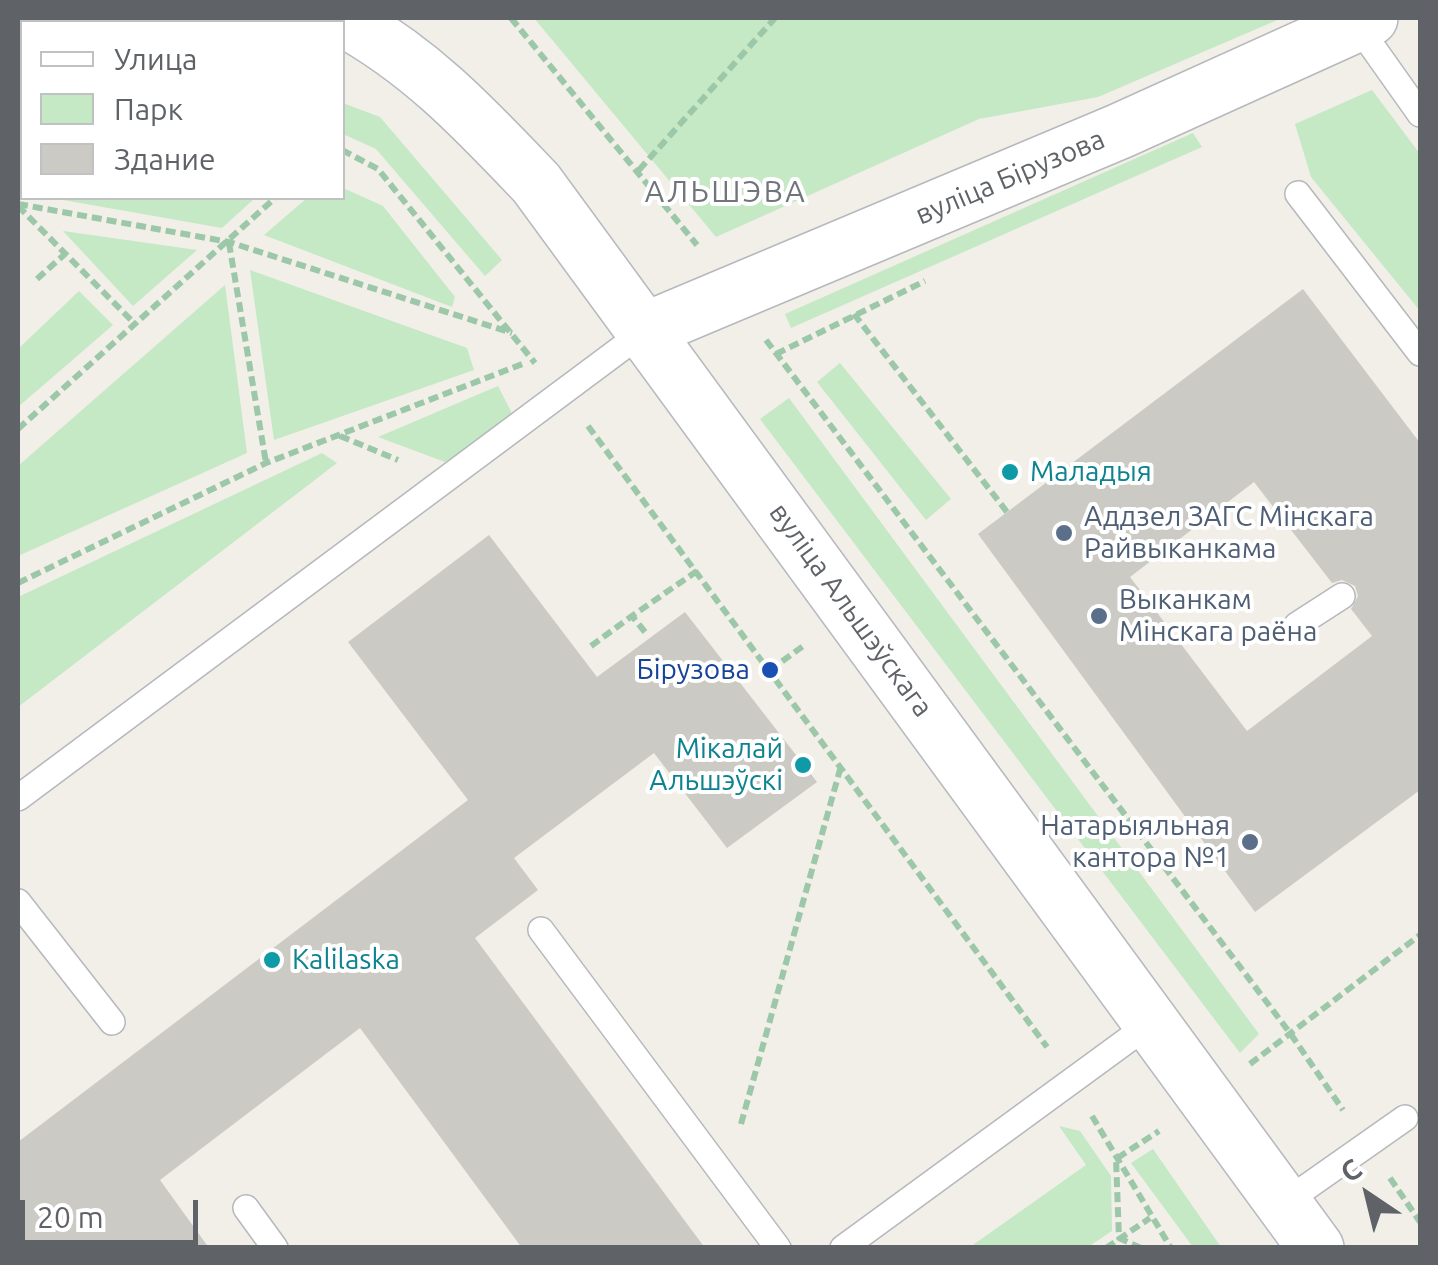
<!DOCTYPE html>
<html>
<head>
<meta charset="utf-8">
<style>
  body { margin:0 }
  #map { position:relative; width:1438px; height:1265px; overflow:hidden; background:#f1efe8; font-family:Ubuntu,sans-serif }
  canvas { display:block }
  .frame { position:absolute; inset:0; border:20px solid #5f6368; pointer-events:none }
  .legend { position:absolute; left:20px; top:20px; width:325px; height:180px; box-sizing:border-box; background:#fff; border:2px solid #bfc1c3; margin:0; padding:12px 18px; list-style:none; font-size:30px; color:#5f6368 }
  .legend li { display:flex; align-items:center; gap:20px; height:50px }
  .legend b { width:50px; border:2px solid #bfc1c3 }
  .north { position:absolute; left:1318px; top:1145px; width:100px; height:100px; -webkit-text-stroke:8px #fff; paint-order:stroke; rotate:325deg; font-size:28px; font-weight:700; line-height:40px; text-align:center; color:#5f6368 }
  .north::after { content:''; display:block; margin:auto; width:35px; height:45px; background:#5f6368; clip-path:polygon(50% 0,100% 100%,50% 72%,0 100%) }
  .scale { position:absolute; left:20px; top:1200px; width:178px; height:45px; box-sizing:border-box; border:5px solid #5f6368; border-top:0; padding-left:12px; font-size:30px; line-height:35px; white-space:nowrap; color:#5f6368; -webkit-text-stroke:8px #fff; paint-order:stroke }
</style>
</head>
<body>
<div id="map">
<canvas width="1438" height="1265"></canvas>
<div class="frame"></div>
<ul class="legend">
<li><b style="height:12px;background:#fff"></b>Улица</li>
<li><b style="height:28px;background:#c5e8c5"></b>Парк</li>
<li><b style="height:28px;background:#cccac5"></b>Здание</li>
</ul>
<div class="north">С</div>
<div class="scale">20 m</div>
</div>
<script>
const g = document.querySelector('canvas').getContext('2d');
g.lineJoin = 'round';
function fillPath(path, color) { g.fillStyle = color; g.fill(path, 'evenodd'); }
function stroke(path, color, width, dash) { g.strokeStyle = color; g.lineWidth = width; g.lineCap = dash ? 'butt' : 'round'; g.setLineDash(dash || []); g.stroke(path); }
function drawText(font, color, halo, rows, align = 'center') {
  g.font = font + ' Ubuntu,sans-serif'; g.lineWidth = 8; g.setLineDash([]); g.textBaseline = 'middle'; g.strokeStyle = halo; g.fillStyle = color; for (const [text, x, y, turn = 0] of rows) {
    g.save(); g.translate(x, y); g.rotate((+turn || 0) * Math.PI / 180); g.textAlign = isNaN(turn) ? turn : align; if (halo) g.strokeText(text, 0, 0); g.fillText(text, 0, 0); g.restore();
  }
}
const green = new Path2D(`
  M534,18H1282L1098,97L979,119L716,237Z
  M18,48L22,50V192L18,191Z
  M1372,90L1420,154V311L1311,177L1295,124Z
  M343,103L380,117L502,260L485,276L376,149L343,134Z
  M1193,133L1202,147L791,328L785,314Z
  M343,188L383,206L455,297L452,307L264,235L307,198H342Z
  M52,198H255L222,228Z
  M63,231L197,250L133,306Z
  M250,270L467,348L474,370L274,440Z
  M225,285L247,453L18,556V466Z
  M79,291L113,325L18,407V349Z
  M840,363L951,499L926,520L817,382Z
  M498,386L515,419L445,462L378,437Z
  M789,398L1259,1034L1240,1053L760,419Z
  M322,453L337,463L18,707V597Z
  M1059,1126L1080,1131L1111,1176L1112,1231L1088,1247H970L1086,1165Z
  M1153,1149L1221,1247H1193L1131,1163Z`);
const building = new Path2D(`
  M1303,289L1420,443V790L1255,912L978,534ZM1254,482L1332,583L1342,580L1355,586L1358,596L1351,609L1372,636L1247,731L1130,577Z
  M489,535L597,677L685,612L817,782L727,848L654,753L514,858L538,890L475,938L705,1248H522L360,1028L160,1180L209,1248H18V1142L468,800L348,642Z`);
const path = new Path2D(`
  M511,18L697,245
  M18,27L22,29
  M342,150L378,169L535,363
  M639,170L775,18
  M18,204L229,242L512,333
  M18,206L137,326
  M229,243L266,463
  M37,279L65,254
  M854,314L1007,512
  M766,340L1290,1033L1343,1110
  M776,354L925,281
  M588,426L1047,1047
  M18,429L275,198
  M340,436L398,460
  M18,583L266,463L525,363
  M645,632L632,616L697,571
  M591,646L632,616
  M770,670L806,644
  M1250,1064L1420,935
  M1092,1116L1171,1248
  M741,1124L841,766
  M1390,1178L1420,1222
  M1106,1248L1150,1218
  M1141,1248L1119,1238L1116,1159L1159,1131`);
const service = new Path2D(`
  M1357,25L1420,114
  M1298,194L1420,353
  M1297,625L1342,596
  M18,798L646,330
  M18,902L112,1022
  M541,930L778,1248
  M1284,1203L1405,1118
  M246,1208L275,1248
  M843,1248L1151,1023`);
const tertiary = new Path2D(`
  M646,330L1120,131L1370,18`);
const secondary = new Path2D(`
  M342,18C421,61 474,118 536,183L1316,1248`);
const markers = [
  [1010,472,10,"#0f9aa8"],
  [1064,533,10,"#5c6f8a"],
  [1099,616,10,"#5c6f8a"],
  [770,670,10,"#1a4fb4"],
  [803,765,10,"#0f9aa8"],
  [1250,842,10,"#5c6f8a"],
  [272,960,10,"#0f9aa8"]
];
const streetNames = [
  ["вуліца Бірузова",1010,177,-23],
  ["вуліца Альшэўскага",851,610,54]
];
const cultureNames = [
  ["Маладыя",1030,472],
  ["Мікалай",783,749,"right"],
  ["Альшэўскі",783,781,"right"],
  ["Kalilaska",292,960]
];
const serviceNames = [
  ["Аддзел ЗАГС Мінскага",1084,517],
  ["Райвыканкама",1084,549],
  ["Выканкам",1119,600],
  ["Мінскага раёна",1119,632],
  ["Натарыяльная",1230,826,"right"],
  ["кантора №1",1230,858,"right"]
];
const transitNames = [
  ["Бірузова",750,670]
];
const neighbourhoodNames = [
  ["АЛЬШЭВА",726,192]
];
fillPath(green, '#c5e8c5');
fillPath(building, '#cccac5');
stroke(service, '#b5b8bc', 28);
stroke(tertiary, '#b5b8bc', 58);
stroke(secondary, '#b6babf', 58);
stroke(path, '#9cc7a9', 6, [10, 5]);
stroke(service, '#fff', 25);
stroke(tertiary, '#fff', 55);
stroke(secondary, '#fff', 55);
for (const [x, y, r, color] of markers) { const dot = new Path2D(); dot.arc(x, y, r, 0, 2 * Math.PI); g.fillStyle = color; g.fill(dot); stroke(dot, '#fff', 4); }
drawText('28px', '#5f6368', '#fff', streetNames);
drawText('28px', '#0d838f', '#fff', cultureNames, 'left');
drawText('28px', '#4e5e75', '#fff', serviceNames, 'left');
drawText('28px', '#164399', '#fff', transitNames, 'right');
g.letterSpacing = '2.5px';
drawText('30px', '#70757a', '#fff', neighbourhoodNames);
g.letterSpacing = '0px';
</script>
</body>
</html>
